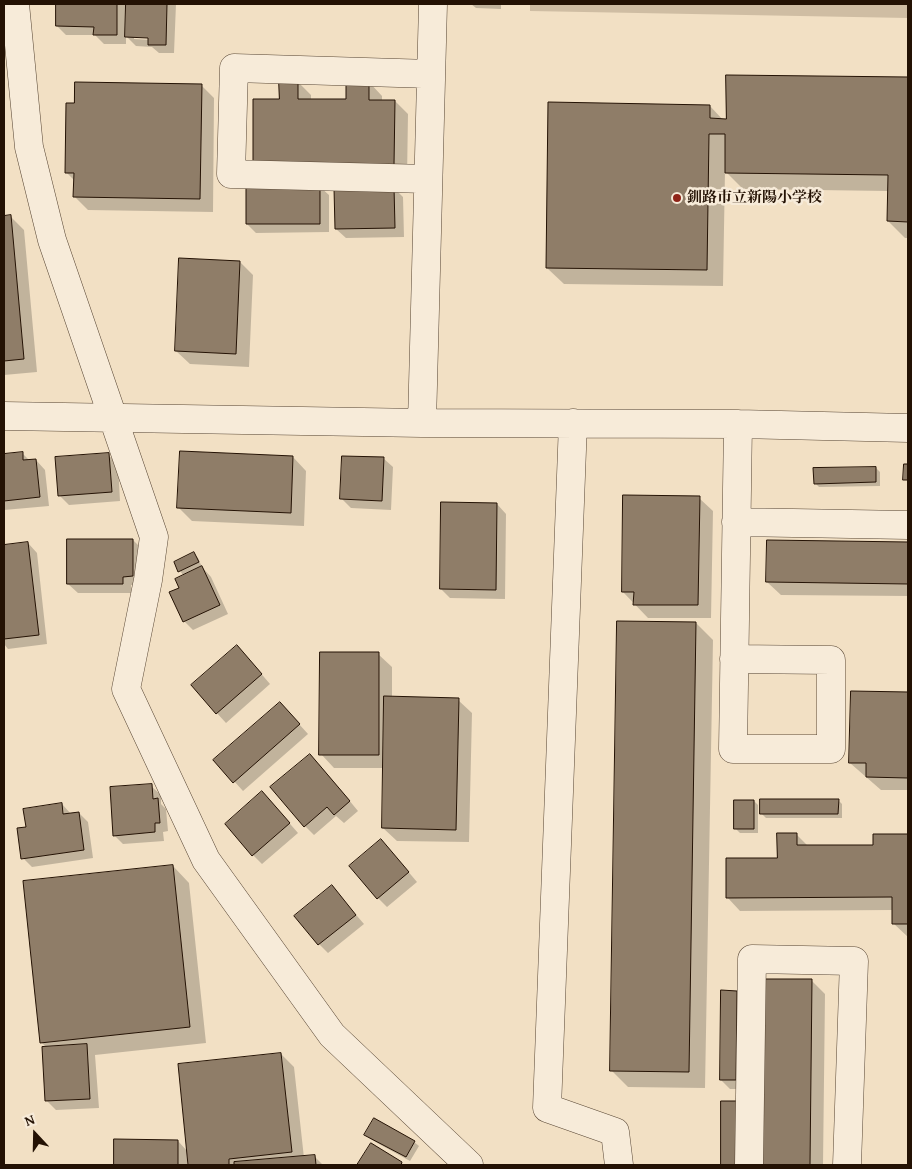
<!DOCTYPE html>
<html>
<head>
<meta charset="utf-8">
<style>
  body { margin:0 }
  #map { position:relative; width:912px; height:1169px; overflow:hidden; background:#f2e0c4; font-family:"Gentium Book Plus",serif }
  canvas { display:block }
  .frame { position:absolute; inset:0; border:5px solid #241204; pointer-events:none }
  .north { position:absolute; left:10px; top:1109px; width:50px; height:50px; -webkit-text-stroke:4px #f7ebd9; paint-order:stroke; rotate:339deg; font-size:14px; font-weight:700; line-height:20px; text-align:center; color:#241204 }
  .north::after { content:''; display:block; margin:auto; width:18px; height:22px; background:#241204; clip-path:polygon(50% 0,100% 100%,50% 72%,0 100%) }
</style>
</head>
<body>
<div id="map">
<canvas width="912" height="1169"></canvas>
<div class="frame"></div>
<div class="north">N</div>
</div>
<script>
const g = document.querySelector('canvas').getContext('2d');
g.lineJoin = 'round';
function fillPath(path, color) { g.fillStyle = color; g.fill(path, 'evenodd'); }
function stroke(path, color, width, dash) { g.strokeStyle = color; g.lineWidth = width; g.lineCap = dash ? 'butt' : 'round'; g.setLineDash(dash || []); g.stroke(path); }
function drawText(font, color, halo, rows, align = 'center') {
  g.font = font + ' "Gentium Book Plus","Noto Serif JP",serif'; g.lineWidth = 5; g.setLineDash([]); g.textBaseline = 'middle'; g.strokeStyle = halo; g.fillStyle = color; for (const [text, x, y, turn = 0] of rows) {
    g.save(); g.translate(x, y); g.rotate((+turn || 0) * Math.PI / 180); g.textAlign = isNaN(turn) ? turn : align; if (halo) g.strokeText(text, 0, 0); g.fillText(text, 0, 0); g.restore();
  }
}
const green = new Path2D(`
  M530,4H908V18L530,11Z`);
const shadow = new Path2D(`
  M58,4H176L174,53H159L152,47L136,46L126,36V44H104L95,35H66L57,26ZM134,37H154V40L134,39Z
  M471,4H501V9L476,8Z
  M728,76L908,78V238H905L888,221L889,191L743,189L725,171L723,286L564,284L547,268L710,106L723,120H727Z
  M298,82L311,95V100H347L369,82L382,96V101H395L408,114L407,178L280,100Z
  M201,85L214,98L213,212L88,210L75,197V181L66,172Z
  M319,186L329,195V232L256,233L247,224Z
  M394,188L403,197L404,237L346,238L336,229Z
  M10,216L24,230L37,372L4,375V217Z
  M240,262L253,275L249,367L190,364L176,351Z
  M22,453L30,461L36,460L45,470L49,506L4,510V455Z
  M108,455L118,464L120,501L69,505L60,496Z
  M293,457L306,471L304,526L192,521L179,508Z
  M383,458L393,467L391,510L351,508L342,499Z
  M876,468L880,472V486L819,487L815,483Z
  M699,498L713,511L711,618H648L623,592Z
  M497,504L506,514L505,599L450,598L441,589Z
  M133,540L142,549V585H131L132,593H78L68,584Z
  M768,541L908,543V596L781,595L767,582Z
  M28,543L37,553L47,644L8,649L4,644V546Z
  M194,554L198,558L202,567L211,577L228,614L193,630L184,621L181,588L184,576L180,571Z
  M696,623L713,640L705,1088L628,1087L611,1070Z
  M378,654L392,667V698L458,700L472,713L469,842L397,841L383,828L384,768H334L321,754Z
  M246,656L270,684L226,723L192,686Z
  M852,692L908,694V790H881L850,763Z
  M289,713L308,734L243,791L215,760Z
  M319,764L358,811L344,823L336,816L314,835L305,826Z
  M151,786L161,795V804L166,809L168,831L163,832L164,841L123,844L114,835Z
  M838,800L842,804V818H766L761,813Z
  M754,801L758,805V833H740L735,828Z
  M271,802L298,833L262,864L253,855Z
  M62,804L71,814L79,813L88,822L93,858L32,867L23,858L27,828Z
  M796,834L808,846H874V836H908V937L893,923V910L740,911L727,897L778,859Z
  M390,850L417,882L387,907L378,898Z
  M173,866L189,883L206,1043L95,1055L99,1108L56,1110L47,1101V1048L41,1042Z
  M332,887L364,924L328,953L319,944Z
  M765,980L812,981L825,994L823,1165H763Z
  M736,992L745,1001L744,1089H730L721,1080Z
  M281,1054L294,1067L304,1158L315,1157L323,1165H190L189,1154H187V1165H115V1140L178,1141L188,1152Z
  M366,1134L414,1142L419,1146L410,1161L370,1139Z
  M371,1145L402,1163L403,1165H358Z`);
const building = new Path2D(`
  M56,4H117V35H93L94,27L56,26Z
  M126,4H167L166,45H148V38L125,37Z
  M726,75L908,77V222L887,221L888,175L725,173V134H709L707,270L546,268L548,102L710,105V118L726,119Z
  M279,81H298V99H346V81H369V100H395L394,165L253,163V99H279Z
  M75,82L202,84L200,199L73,197L74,173H65L66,103H74Z
  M320,185V224H246V186Z
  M394,187L395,228L335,229L334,188Z
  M11,215L24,359L4,361V216Z
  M179,258L240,261L236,354L175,351Z
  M180,451L293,456L291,513L177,508Z
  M23,452V460L36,459L40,497L4,501V454Z
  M109,453L112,492L58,496L55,457Z
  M342,456L384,457L382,501L340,499Z
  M904,464H908V480H903Z
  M876,467V482L814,484L813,468Z
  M623,495L700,496L698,605H633L634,592H622Z
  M441,502L497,503L496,590L440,589Z
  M67,539H133V576L123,577V584H67Z
  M767,540L908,542V584L766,582Z
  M28,542L39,635L4,639V545Z
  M194,552L199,562L178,572L174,562Z
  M202,566L220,605L183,622L169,592L179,588L175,579Z
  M617,621L696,622L689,1072L610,1071Z
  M237,645L262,674L216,714L191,685Z
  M320,652H379V755H319Z
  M851,691L908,692V778L866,777V763H849Z
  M384,696L459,698L456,830L382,828Z
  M280,702L300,724L233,783L213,760Z
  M310,754L350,801L334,815L327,807L304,827L270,787Z
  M152,784L153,799L158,798L160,823H155V832L113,836L110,787Z
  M262,791L290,823L252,856L225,824Z
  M760,799H839L838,814H760Z
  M734,800H754V829H734Z
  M62,803L63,814L79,812L84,850L21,859L17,828L26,827L23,809Z
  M777,833H797V845H873V834H908V924H892V897L726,898V858H777Z
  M381,839L409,872L377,899L349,866Z
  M173,865L190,1027L40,1043L23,881Z
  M332,885L356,915L318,945L294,916Z
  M764,979H812L810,1165H762Z
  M721,990L737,991L736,1080H720Z
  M87,1044L90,1099L45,1101L42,1047Z
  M281,1053L292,1152L229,1159V1165H188L178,1064Z
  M721,1101H737V1165H721Z
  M374,1118L415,1141L406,1157L364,1135Z
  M114,1139L178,1140V1165H114Z
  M371,1143L402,1162L401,1165H357Z
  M315,1155L316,1165H234V1162Z`);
const minor = new Path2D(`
  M15,4L29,147L52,240L154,537L148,580L126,689L206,860L332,1035L469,1165
  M428,179L231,174L234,68L431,74
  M4,416L422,423L738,424L908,428
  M422,423L433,4
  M573,423L547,1108L615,1132L619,1165
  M736,522L908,525
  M734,659L831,660V749H733L738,424
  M749,1165L752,959L854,961L847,1165`);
const markers = [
  [677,198,5,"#8f2418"]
];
const poiNames = [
  ["釧路市立新陽小学校",687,198]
];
fillPath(green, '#cfbda3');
fillPath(shadow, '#0003');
fillPath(building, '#8f7d68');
stroke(building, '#241204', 1);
stroke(minor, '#584634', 29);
stroke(minor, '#f7ebd9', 28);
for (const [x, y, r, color] of markers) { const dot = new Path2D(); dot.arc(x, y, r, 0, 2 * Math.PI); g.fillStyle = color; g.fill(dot); stroke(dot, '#f7ebd9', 2); }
drawText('bold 15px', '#241204', '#f7ebd9', poiNames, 'left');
</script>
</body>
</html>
